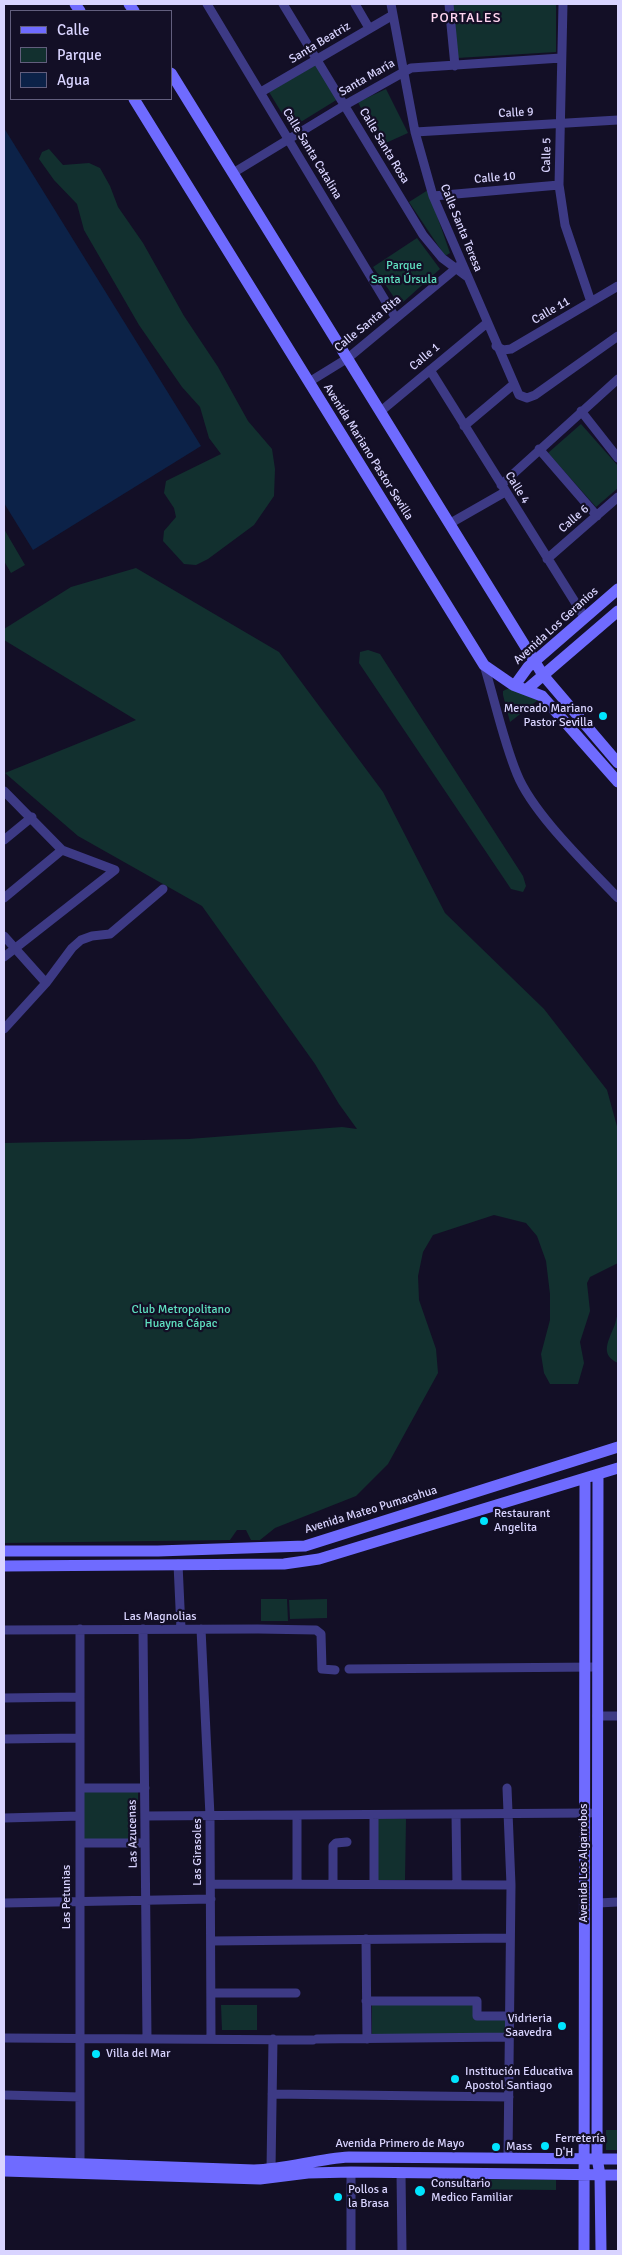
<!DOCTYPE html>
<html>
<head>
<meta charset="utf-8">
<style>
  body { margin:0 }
  #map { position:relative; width:622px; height:2255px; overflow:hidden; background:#130f26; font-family:Signika,sans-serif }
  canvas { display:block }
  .frame { position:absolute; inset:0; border:5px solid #d9d4ff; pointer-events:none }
  .legend { position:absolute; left:10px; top:10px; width:162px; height:90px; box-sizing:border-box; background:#130f26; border:1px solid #625e7d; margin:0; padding:6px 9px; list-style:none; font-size:15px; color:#d9d4ff }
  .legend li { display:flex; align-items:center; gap:10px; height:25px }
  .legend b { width:25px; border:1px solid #625e7d }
</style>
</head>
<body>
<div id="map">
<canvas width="622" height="2255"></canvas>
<div class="frame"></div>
<ul class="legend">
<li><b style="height:6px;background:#6f6bff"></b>Calle</li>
<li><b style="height:14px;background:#12302f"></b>Parque</li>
<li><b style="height:14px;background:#0c2248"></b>Agua</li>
</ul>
</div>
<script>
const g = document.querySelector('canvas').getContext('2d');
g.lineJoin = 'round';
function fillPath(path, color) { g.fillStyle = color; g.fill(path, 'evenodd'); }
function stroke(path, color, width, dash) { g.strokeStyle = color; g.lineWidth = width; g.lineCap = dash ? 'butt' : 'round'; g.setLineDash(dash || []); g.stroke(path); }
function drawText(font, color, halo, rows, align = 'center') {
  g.font = font + ' Signika,sans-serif'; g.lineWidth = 4.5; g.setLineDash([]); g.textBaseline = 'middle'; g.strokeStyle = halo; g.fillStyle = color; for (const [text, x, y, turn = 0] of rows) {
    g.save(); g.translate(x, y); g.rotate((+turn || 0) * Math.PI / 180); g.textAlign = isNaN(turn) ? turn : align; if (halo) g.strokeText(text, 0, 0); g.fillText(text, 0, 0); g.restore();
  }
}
const green = new Path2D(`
  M452,4H556V52L457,58Z
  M317,64L338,99L291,128L269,92Z
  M386,89L408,133L379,146L358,102Z
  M49,149L63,165L89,163L100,168L110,186L118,207L143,243L184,316L218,367L248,421L272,449L275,469L274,496L254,525L208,559L196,565L184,564L163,541L164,531L176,517L174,508L164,493L166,481L221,454L209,438L200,407L182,387L139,325L84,230L77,204L54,180L39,159L42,152Z
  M428,190L450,253L445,256L409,202Z
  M417,238L440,269L401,304L398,303L373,267Z
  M581,424L618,466V488L596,507L548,453Z
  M4,529L25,565L11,573L4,561Z
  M136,568L279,652L383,792L445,913L544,1009L607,1090L618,1130V1263L590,1277L587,1283L590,1311L580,1342L584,1363L578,1384H550L544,1373L541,1354L550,1320V1294L546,1261L537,1236L526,1223L494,1215L433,1235L423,1252L418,1276L419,1300L436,1349L438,1373L388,1464L356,1496L275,1528L260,1540H251L246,1530H237L230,1540L4,1543V1143L189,1139L342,1127L357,1129L339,1104L315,1064L202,906L78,836L5,773L136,720L4,640V629L71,587Z
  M368,650L380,654L523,876L526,886L523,892L511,889L359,663L360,652Z
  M509,688L538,700L510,722L503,695V691Z
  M618,1313V1363C600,1355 608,1342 613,1329C616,1324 616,1318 618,1313Z
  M261,1599H287L288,1621H261Z
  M327,1599V1618L290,1619L289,1600Z
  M84,1790H138V1841H84Z
  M375,1818L406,1819L405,1880H375Z
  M372,2003H473V2018H507V2035L372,2034Z
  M221,2005H257V2030H222Z
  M606,2130H618V2150H606Z
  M438,2179L556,2180V2190L438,2189Z`);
const water = new Path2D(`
  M4,128L201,446L33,550L4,503Z`);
const street = new Path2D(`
  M207,4L395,317
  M283,4L423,235L442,258L466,276
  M355,4L369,28
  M391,4L415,132L433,196L519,395L527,398L535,395L618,336
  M449,4L455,66
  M563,4L559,185L565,225L591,302
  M261,92L393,15
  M415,132L618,120
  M233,173L345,105L411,68L561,58
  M433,196L559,185
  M496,346L503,350L511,349L618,286
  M430,370L585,618
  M309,382L348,358L459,266
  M381,411L487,323
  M581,411L618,458
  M464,426L514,384
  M539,449L597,516
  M501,485L618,379
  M449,524L505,492
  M547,559L618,497
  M484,665C495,701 503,740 517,774C533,814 588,866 618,898
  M4,791L62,850L115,870
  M4,840L32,817
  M4,898L62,850
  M4,936L46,983
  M4,957L115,870
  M4,1029L46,983L72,948L81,940L92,936L110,934L163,889
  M178,1564L181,1629
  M80,1629V2165
  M143,1629L147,2038
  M201,1629L210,1816L211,2038
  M4,1630L258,1629L316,1630L321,1634L322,1669L335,1670
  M349,1669L598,1667
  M4,1698L80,1697
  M597,1716H618
  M4,1739L80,1738
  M80,1788H145
  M507,1788L511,1885L508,2157
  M456,1814L457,1885
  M145,1816L590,1813
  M4,1818L80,1816
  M80,1843H145
  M211,1884L511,1885
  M297,1884V1815
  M333,1884V1846L336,1843L347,1842
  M374,1884V1815
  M4,1903L211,1899
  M598,1903L618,1902
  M366,1939L367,2039
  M211,1941L510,1938
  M211,1993H296
  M366,2001H477V2016H509
  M4,2038L313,2040
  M317,2039L509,2037
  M272,2094L509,2097
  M4,2095L80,2097
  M271,2169L273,2039
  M351,2172V2251
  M401,2173L402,2251`);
const secondary = new Path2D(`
  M75,4L80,11
  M129,4L134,11
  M171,73L543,675L618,763
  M134,99L484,665L513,685L542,696L618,782
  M515,685L528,667L618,589
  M526,690L618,611
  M598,1474L597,2158L600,2175L601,2251
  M4,1551H158L305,1546L618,1447
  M4,1566L284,1564L319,1559L618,1468
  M4,2161L254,2170C286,2169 317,2159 349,2157L618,2159
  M4,2171L260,2179L308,2173L351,2172L618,2175
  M584,2251L585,1478`);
const markers = [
  [603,716,5,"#00e5ff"],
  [484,1521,5,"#00e5ff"],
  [562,2026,5,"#00e5ff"],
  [96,2054,5,"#00e5ff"],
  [455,2079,5,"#00e5ff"],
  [545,2146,5,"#00e5ff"],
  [496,2147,5,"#00e5ff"],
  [420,2191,6,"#00e5ff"],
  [338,2197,5,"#00e5ff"]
];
const streetNames = [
  ["Santa Beatriz",320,43,-31],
  ["Santa María",367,78,-30],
  ["Calle 9",516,113,-3],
  ["Calle Santa Rosa",384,146,59],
  ["Calle Santa Catalina",312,154,59],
  ["Calle 5",547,155,-89],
  ["Calle 10",495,178,-5],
  ["Calle Santa Teresa",461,228,68],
  ["Calle 11",551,311,-30],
  ["Calle Santa Rita",368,324,-39],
  ["Calle 1",425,357,-40],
  ["Avenida Mariano Pastor Sevilla",368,452,58],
  ["Calle 4",517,488,58],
  ["Calle 6",574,519,-41],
  ["Avenida Los Geranios",556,626,-42],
  ["Avenida Mateo Pumacahua",371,1510,-17],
  ["Las Magnolias",160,1617],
  ["Las Azucenas",133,1834,-91],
  ["Las Girasoles",198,1852,-90],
  ["Avenida Los Algarrobos",584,1863,-90],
  ["Las Petunias",67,1897,-90],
  ["Avenida Primero de Mayo",400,2144]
];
const parkNames = [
  ["Parque",404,266],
  ["Santa Úrsula",404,280],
  ["Club Metropolitano",181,1310],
  ["Huayna Cápac",181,1324]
];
const poiNames = [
  ["Mercado Mariano",593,709,"right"],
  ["Pastor Sevilla",593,723,"right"],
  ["Restaurant",494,1514],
  ["Angelita",494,1528],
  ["Vidrieria",552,2019,"right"],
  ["Saavedra",552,2033,"right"],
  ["Villa del Mar",106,2054],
  ["Institución Educativa",465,2072],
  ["Apostol Santiago",465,2086],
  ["Ferretería",555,2139],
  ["D'H",555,2153],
  ["Mass",506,2147],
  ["Consultario",431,2184],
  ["Medico Familiar",431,2198],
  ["Pollos a",348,2190],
  ["la Brasa",348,2204]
];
const neighbourhoodNames = [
  ["PORTALES",466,18]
];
fillPath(green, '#12302f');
fillPath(water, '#0c2248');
stroke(street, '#3d3a85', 9);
stroke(secondary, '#6f6bff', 11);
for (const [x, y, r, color] of markers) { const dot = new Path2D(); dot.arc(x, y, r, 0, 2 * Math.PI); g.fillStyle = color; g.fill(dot); stroke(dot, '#130f26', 2); }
drawText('12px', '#d9d4ff', '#130f26', streetNames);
drawText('12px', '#5fe0c0', '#130f26', parkNames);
drawText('12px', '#d9d4ff', '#130f26', poiNames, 'left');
g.letterSpacing = '1px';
drawText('14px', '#ffd6f0', '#130f26', neighbourhoodNames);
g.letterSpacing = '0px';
</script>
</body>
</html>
